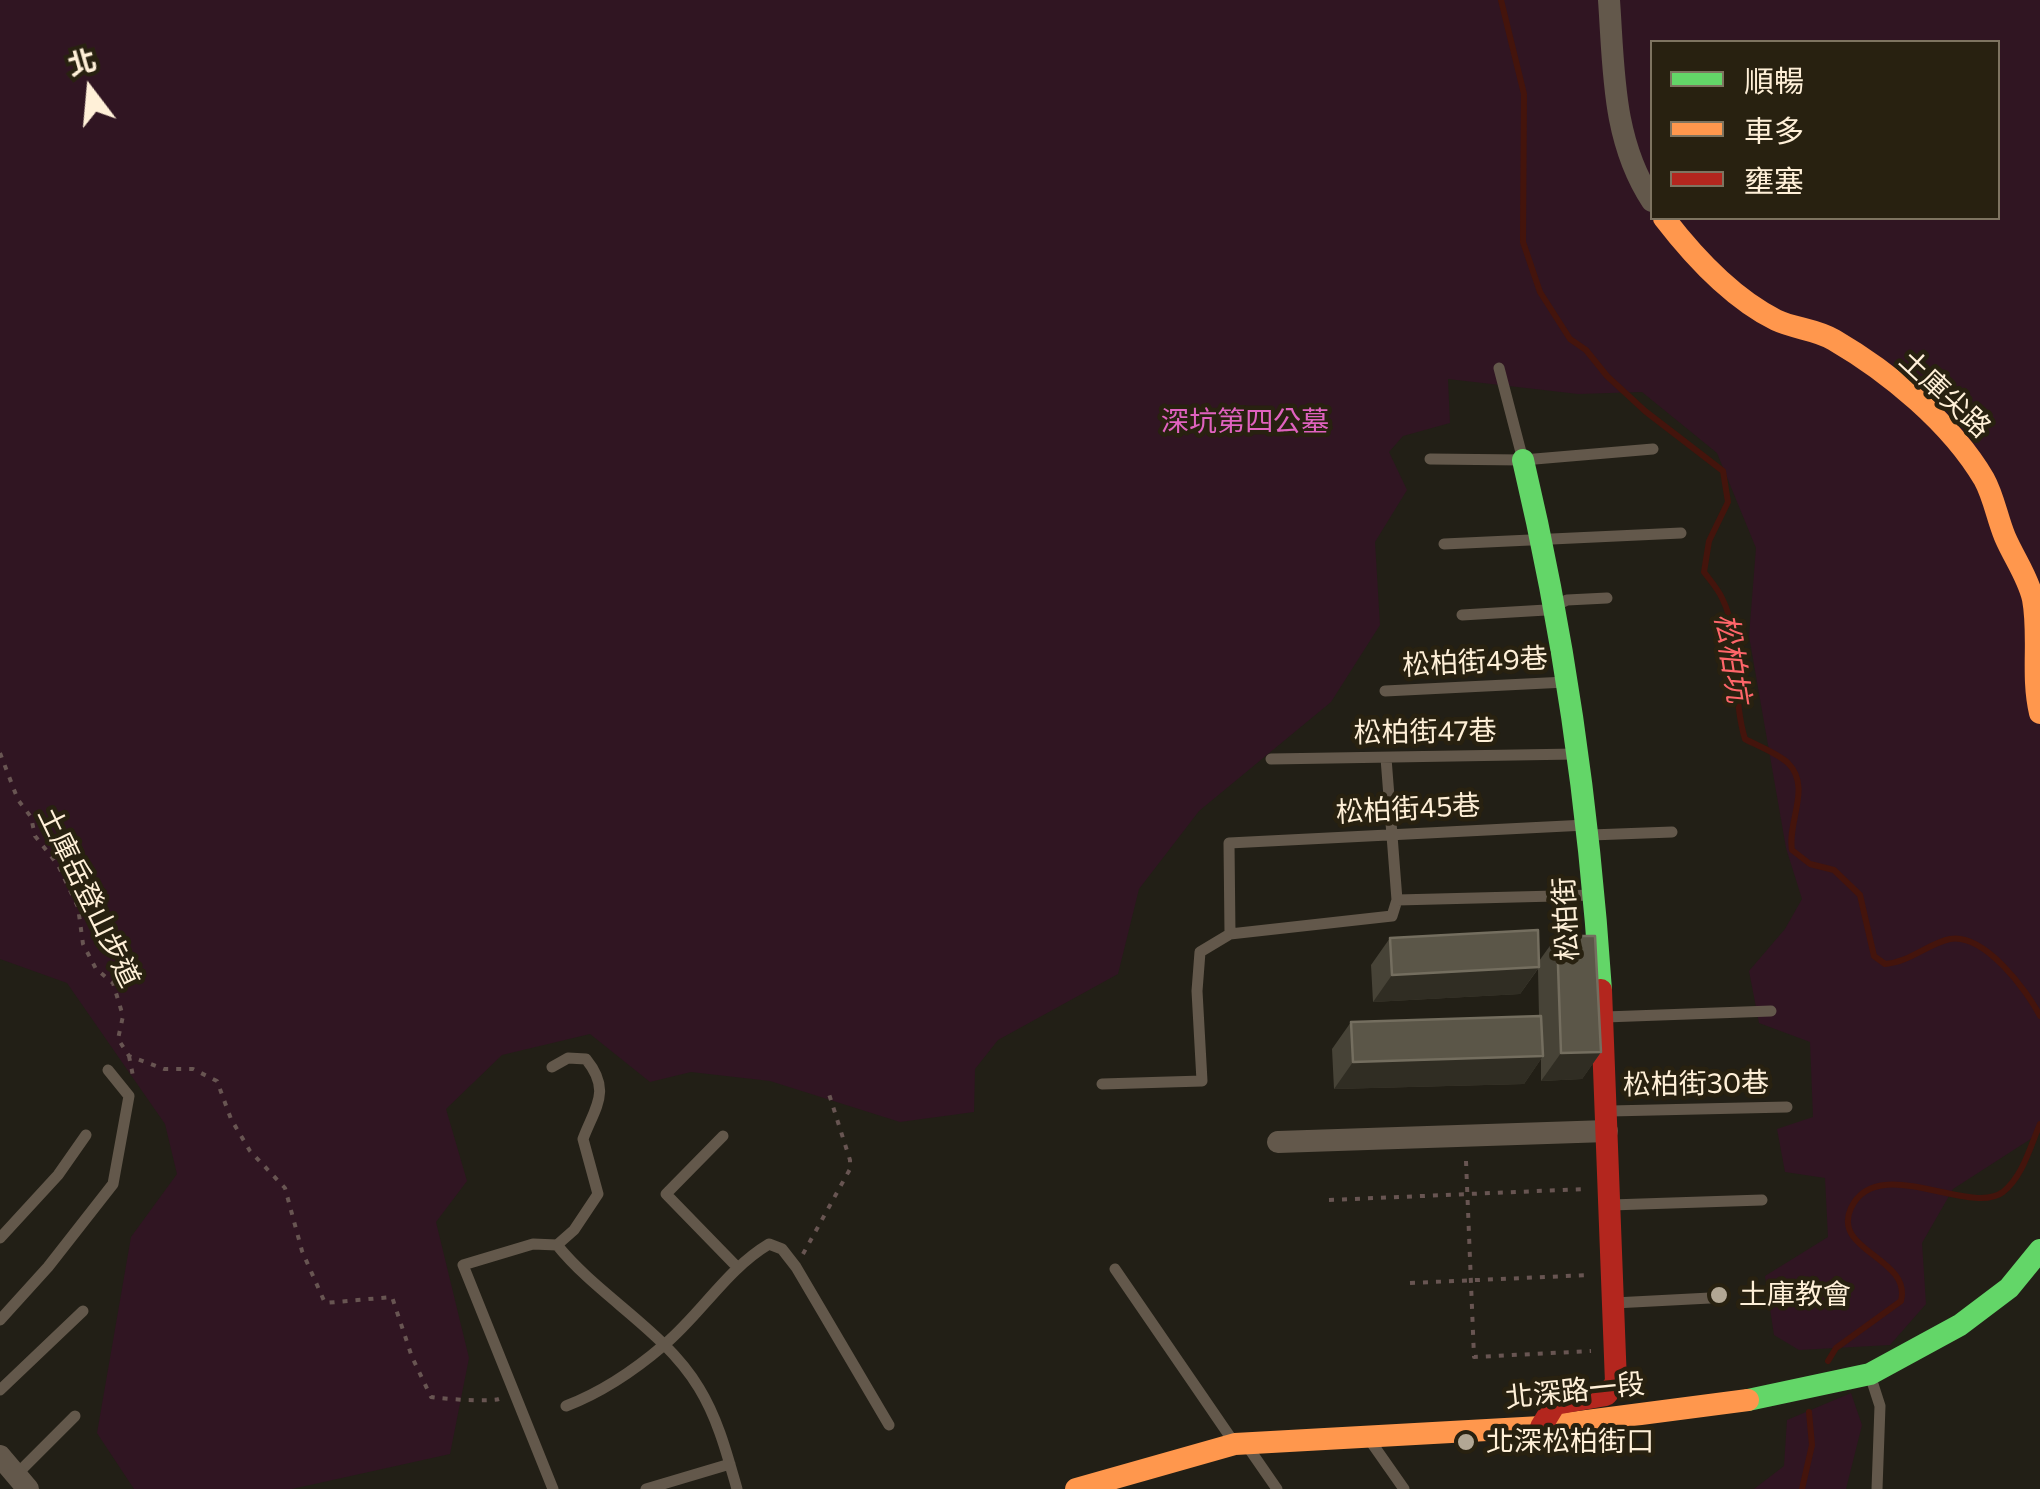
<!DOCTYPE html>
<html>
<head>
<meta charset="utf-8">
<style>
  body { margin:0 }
  #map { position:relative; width:2040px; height:1489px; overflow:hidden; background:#221f16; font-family:Commissioner,"Noto Sans TC",sans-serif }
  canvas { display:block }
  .legend { position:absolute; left:1650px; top:40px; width:350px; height:180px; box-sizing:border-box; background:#282110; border:2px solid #7e7460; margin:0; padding:12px 18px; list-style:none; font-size:30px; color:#fff0d8 }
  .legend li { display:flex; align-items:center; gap:20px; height:50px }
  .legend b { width:50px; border:2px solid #7e7460 }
  .north { position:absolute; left:40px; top:40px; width:100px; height:100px; -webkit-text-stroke:8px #282110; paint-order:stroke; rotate:344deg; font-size:28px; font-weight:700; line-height:40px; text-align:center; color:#fff0d8 }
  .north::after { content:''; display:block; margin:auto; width:35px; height:45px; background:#fff0d8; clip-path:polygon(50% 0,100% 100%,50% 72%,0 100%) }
</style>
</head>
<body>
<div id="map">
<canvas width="2040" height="1489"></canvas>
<ul class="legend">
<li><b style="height:12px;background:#63d668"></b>順暢</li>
<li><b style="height:12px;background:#ff974d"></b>車多</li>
<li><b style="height:12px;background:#b3261e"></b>壅塞</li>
</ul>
<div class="north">北</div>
</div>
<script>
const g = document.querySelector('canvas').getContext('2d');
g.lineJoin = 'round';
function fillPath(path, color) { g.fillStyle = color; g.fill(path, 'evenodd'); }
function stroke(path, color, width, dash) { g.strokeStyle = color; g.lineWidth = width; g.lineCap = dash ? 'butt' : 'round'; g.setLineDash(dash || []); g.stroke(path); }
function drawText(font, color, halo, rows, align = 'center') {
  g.font = font + ' Commissioner,"Noto Sans TC",sans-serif'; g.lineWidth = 9; g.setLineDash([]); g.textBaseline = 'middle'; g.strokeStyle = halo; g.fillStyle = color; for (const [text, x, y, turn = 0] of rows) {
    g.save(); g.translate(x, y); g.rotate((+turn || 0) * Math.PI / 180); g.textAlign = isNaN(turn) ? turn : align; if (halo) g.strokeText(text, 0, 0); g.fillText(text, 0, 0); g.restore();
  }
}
const green = new Path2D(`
  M0,0H2040V1133L1953,1189L1922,1243L1926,1304L1890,1345L1799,1350L1774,1335L1765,1276L1828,1237L1825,1178L1785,1172L1777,1129L1813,1117L1810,1042L1759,1023L1749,971L1785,929L1802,899L1786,848L1749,636L1756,548L1717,453L1642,392L1578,394L1448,379L1450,423L1403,436L1389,452L1407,490L1375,542L1380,625L1331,702L1199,811L1139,889L1118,974L998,1040L975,1069L974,1112L900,1122L770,1081L691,1072L650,1082L590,1034L502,1055L446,1109L467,1181L436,1222L469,1358L450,1454L292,1489H134L97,1433L131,1237L177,1174L165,1124L67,983L0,959ZM1652,42H1998V218H1652Z
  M1851,1393L1862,1425L1846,1489H1754L1784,1466L1787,1420Z`);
const stream = new Path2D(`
  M1501,0L1524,94L1523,242L1540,292L1570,339L1586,350L1607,376L1645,411L1723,471L1728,502L1709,541L1704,572C1710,580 1718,589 1722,598C1742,637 1731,694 1745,739C1758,746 1777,753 1788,763C1812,787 1787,822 1792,850L1810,864L1834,870L1860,895L1874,956L1885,964C1910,962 1927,944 1950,939C1984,933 2027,990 2040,1016
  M1828,1361L1836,1348L1901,1301C1912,1258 1831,1251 1851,1208C1877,1152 1970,1217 2003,1192C2023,1176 2030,1147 2040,1124
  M1802,1489L1812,1445L1809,1412`);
const path = new Path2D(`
  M0,753L18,800L31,817L35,836L58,865L78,907L83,944L96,969L113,983L123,1016L118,1039L129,1056L164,1069H193L217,1081L231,1119L250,1151L285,1188L302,1251L325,1303L392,1297L412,1357L431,1397C442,1399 490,1402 499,1399
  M129,1056L133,1076
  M1466,1161L1474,1357L1591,1351
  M1329,1200L1585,1189
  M803,1254L850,1169V1160L829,1094
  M1410,1283L1590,1275`);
const lane = new Path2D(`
  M1499,368L1523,460
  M1430,459L1523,460L1653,449
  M1444,544L1681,533
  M1462,615L1546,610L1567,600L1607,598
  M1385,691L1566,682
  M1386,758L1397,900
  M1271,759L1576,754
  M1591,835L1672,832
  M1230,934L1229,843L1586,825
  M1605,1017L1771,1011
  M552,1067L568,1058L586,1059C612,1091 595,1107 583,1139L598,1194L574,1230L557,1245C599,1297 664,1330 699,1388C718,1419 727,1454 737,1489
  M1102,1084L1202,1081L1197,991L1200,952L1230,934L1392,916L1397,900L1595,895
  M1610,1111L1787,1107
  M723,1136L666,1194L738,1268
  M1611,1205L1762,1200
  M0,1238L58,1175L86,1135
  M1115,1269L1233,1441
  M1614,1303L1710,1298
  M0,1320L48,1267L113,1184L129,1096L108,1070
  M1870,1375L1880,1406L1877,1489
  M0,1390L83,1311
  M566,1406C600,1393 636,1369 664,1345C701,1314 727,1269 769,1244L782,1249L796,1267L889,1425
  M1369,1439L1404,1489
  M1248,1447L1277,1489
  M17,1474L75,1416
  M553,1489L463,1265L533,1244L557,1245
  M646,1489L730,1464`);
const street = new Path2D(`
  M1609,0C1614,70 1612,140 1652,201
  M1278,1142L1607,1131
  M0,1456L28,1489`);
const fast = new Path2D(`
  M1523,460C1565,637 1589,809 1601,990
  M1748,1400L1870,1374L1960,1325L2009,1288L2040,1250`);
const slow = new Path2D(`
  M1664,218C1694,257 1732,298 1776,320C1795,329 1816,329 1834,340C1889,372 1951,423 1984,479C1994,497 1997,518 2005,537C2014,558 2028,577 2033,599C2040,637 2031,675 2040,713
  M1076,1489L1235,1444L1541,1427L1748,1400`);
const jam = new Path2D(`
  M1541,1427L1555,1404L1606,1395L1616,1383L1601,990`);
const wall = new Path2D(`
  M1557,936L1601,1052L1582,1079L1541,1081V1059L1524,1084L1334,1089L1332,1049L1351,1022L1539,1016L1538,969L1520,994L1373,1002L1371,965L1390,938L1539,961Z`);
const shadedWall = new Path2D(`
  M1539,967L1520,994L1373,1002L1392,975Z
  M1601,1052L1582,1079L1541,1081L1561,1053Z
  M1543,1056L1524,1084L1334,1089L1353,1062Z`);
const building = new Path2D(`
  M1538,930L1539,967L1392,975L1390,938Z
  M1557,936H1595L1601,1052L1561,1053Z
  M1541,1016L1543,1056L1353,1062L1351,1022Z`);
const markers = [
  [1719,1295,10,"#b2a794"],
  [1466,1442,10,"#b2a794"]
];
const streetNames = [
  ["土庫尖路",1945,394,43],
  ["松柏街49巷",1475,662,-3],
  ["松柏街47巷",1425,732,-1],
  ["松柏街45巷",1408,809,-3],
  ["土庫岳登山步道",89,897,64],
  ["松柏街",1566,919,-93],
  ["松柏街30巷",1696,1084,-1],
  ["北深路一段",1575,1391,-6]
];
const parkNames = [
  ["深坑第四公墓",1245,422]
];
const poiNames = [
  ["土庫教會",1739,1295],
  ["北深松柏街口",1486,1442]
];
const waterNames = [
  ["松柏坑",1732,658,81]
];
fillPath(green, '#301522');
stroke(stream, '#44140c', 6);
stroke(path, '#685552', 4, [5, 8]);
stroke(lane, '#63584b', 11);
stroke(street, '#63584b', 22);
stroke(fast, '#63d668', 22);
stroke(slow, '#ff974d', 22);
stroke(jam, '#b3261e', 22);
fillPath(wall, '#474337');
fillPath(shadedWall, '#302d23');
fillPath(building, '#5b5648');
stroke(building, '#746e5f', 2.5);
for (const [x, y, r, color] of markers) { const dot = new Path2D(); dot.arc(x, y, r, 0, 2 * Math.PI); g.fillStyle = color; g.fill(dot); stroke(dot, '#282110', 4); }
drawText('28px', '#fff0d8', '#282110', streetNames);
drawText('28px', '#e062bf', '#282110', parkNames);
drawText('28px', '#fff0d8', '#282110', poiNames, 'left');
drawText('italic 30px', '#ff666a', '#282110', waterNames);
</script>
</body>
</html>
